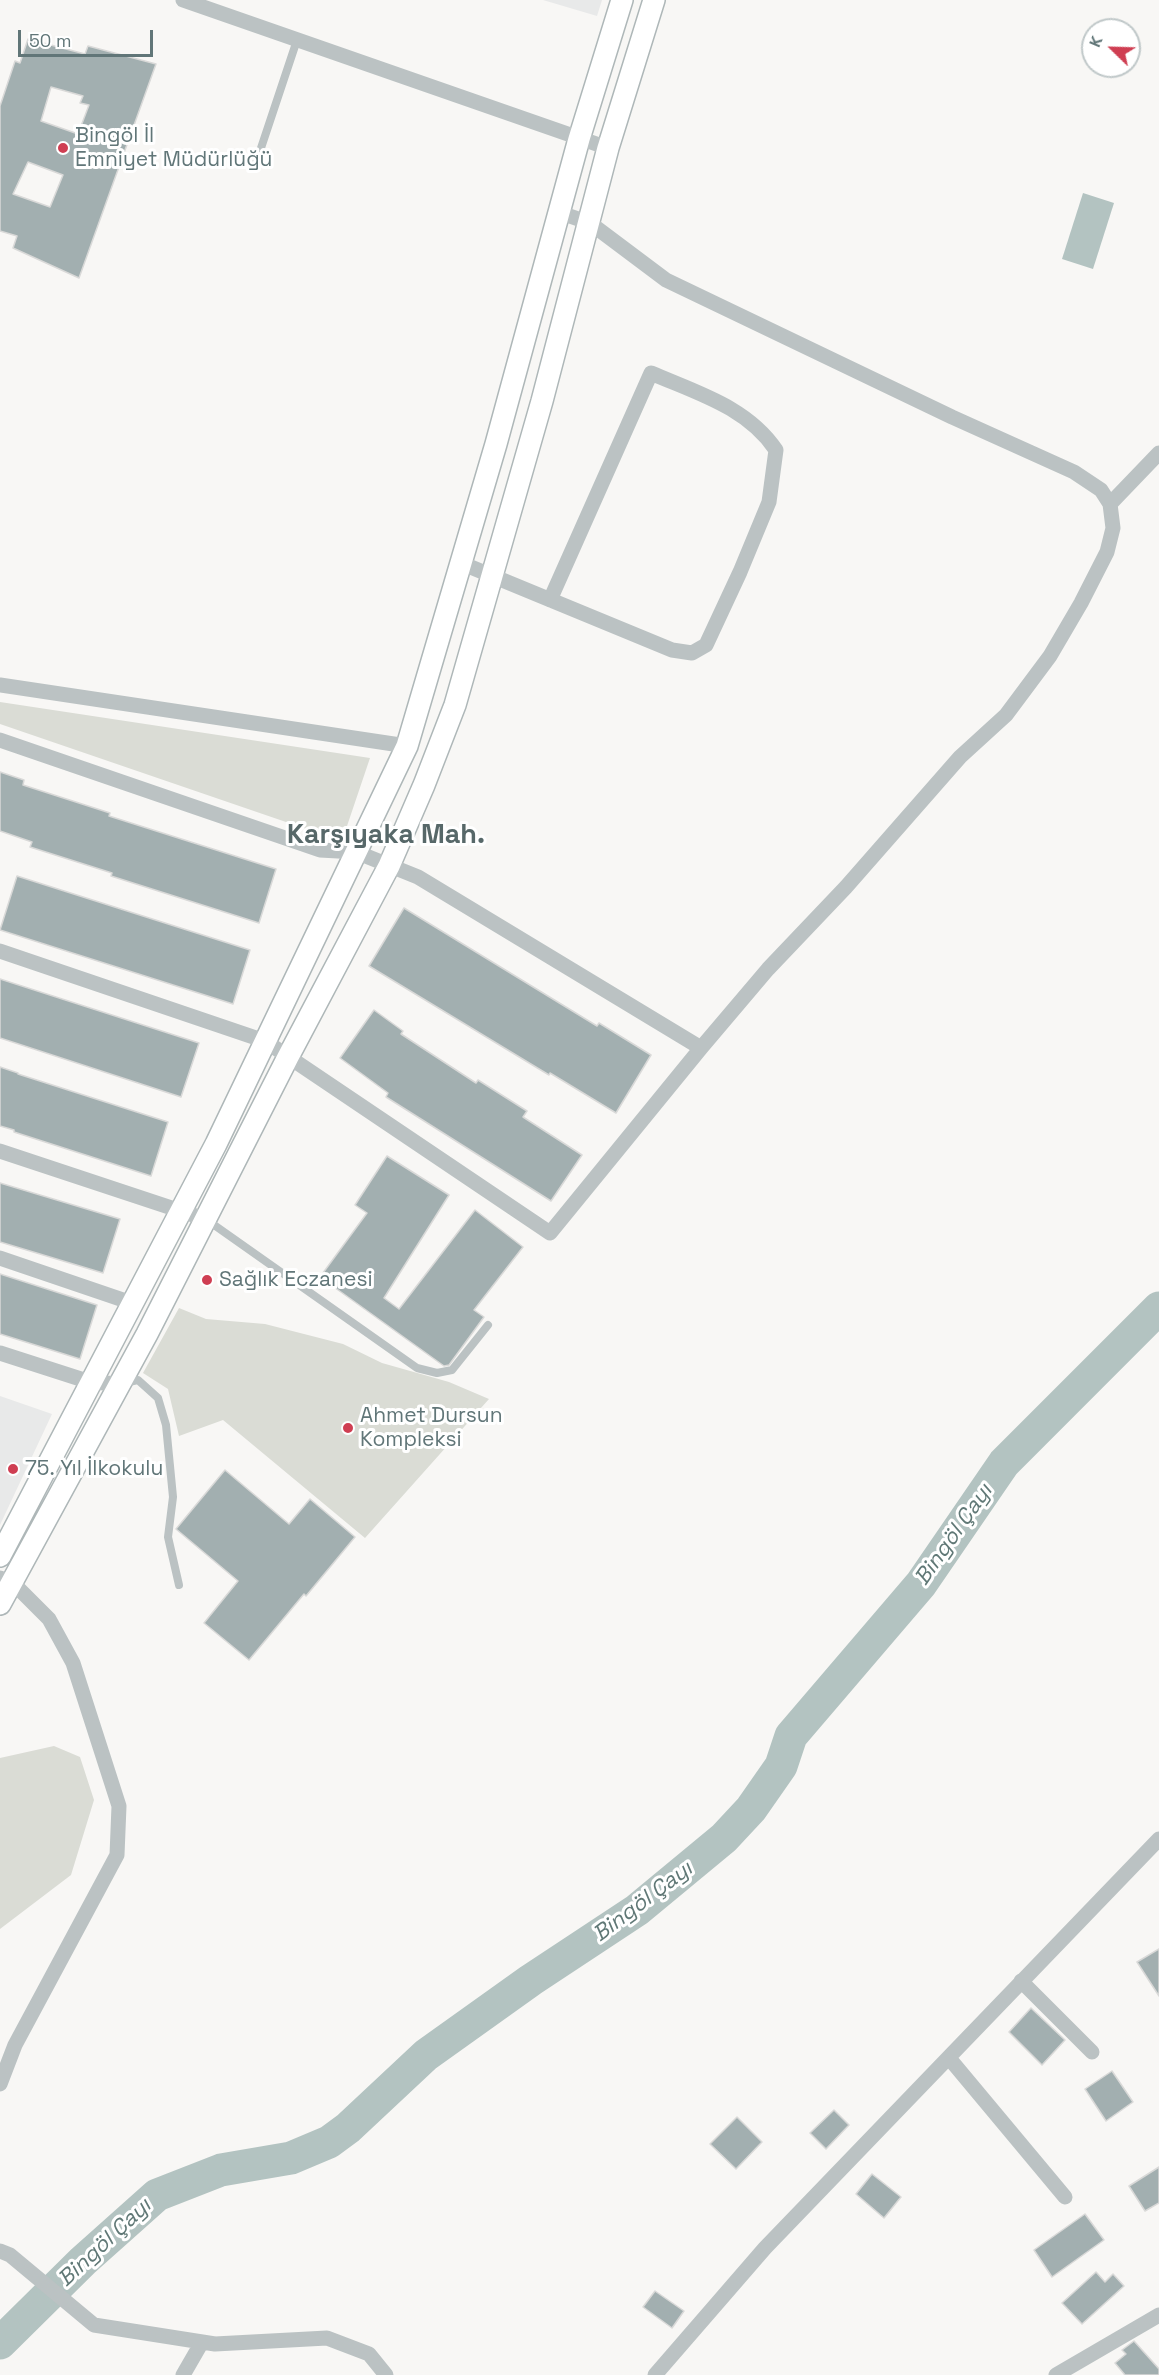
<!DOCTYPE html>
<html>
<head>
<meta charset="utf-8">
<style>
  body { margin:0 }
  #map { position:relative; width:1159px; height:2375px; overflow:hidden; background:#f8f7f5; font-family:"Space Grotesk",sans-serif }
  canvas { display:block }
  .north { position:absolute; left:1081px; top:18px; width:60px; height:60px; box-sizing:border-box; background:#fff; border:2px solid #c0c8c9; border-radius:50%; rotate:293deg; font-size:16px; font-weight:700; line-height:24px; text-align:center; color:#617678 }
  .north::after { content:''; display:block; margin:auto; width:21px; height:27px; background:#cf3e52; clip-path:polygon(50% 0,100% 100%,50% 72%,0 100%) }
  .scale { position:absolute; left:18px; top:30px; width:135px; height:27px; box-sizing:border-box; border:3px solid #617678; border-top:0; padding-left:8px; font-size:18px; line-height:21px; white-space:nowrap; color:#617678; -webkit-text-stroke:4px #fff; paint-order:stroke }
</style>
</head>
<body>
<div id="map">
<canvas width="1159" height="2375"></canvas>
<div class="north">K</div>
<div class="scale">50 m</div>
</div>
<script>
const g = document.querySelector('canvas').getContext('2d');
g.lineJoin = 'round';
function fillPath(path, color) { g.fillStyle = color; g.fill(path, 'evenodd'); }
function stroke(path, color, width, dash) { g.strokeStyle = color; g.lineWidth = width; g.lineCap = dash ? 'butt' : 'round'; g.setLineDash(dash || []); g.stroke(path); }
function drawText(font, color, halo, rows, align = 'center') {
  g.font = font + ' "Space Grotesk",sans-serif'; g.lineWidth = 6; g.setLineDash([]); g.textBaseline = 'middle'; g.strokeStyle = halo; g.fillStyle = color; for (const [text, x, y, turn = 0] of rows) {
    g.save(); g.translate(x, y); g.rotate((+turn || 0) * Math.PI / 180); g.textAlign = isNaN(turn) ? turn : align; if (halo) g.strokeText(text, 0, 0); g.fillText(text, 0, 0); g.restore();
  }
}
const built = new Path2D(`
  M543,0H602L597,16Z
  M0,1396L52,1414L0,1525Z`);
const green = new Path2D(`
  M0,702L370,758L347,826L321,834L0,724Z
  M179,1308L206,1319L265,1324L343,1344L382,1363L449,1382L489,1399L365,1538L223,1420L179,1436L168,1389L143,1373Z
  M54,1746L80,1757L94,1800L71,1875L0,1929V1758Z`);
const water = new Path2D(`
  M1083,193L1114,203L1093,269L1062,259Z`);
const river = new Path2D(`
  M0,2343L83,2261L157,2195L221,2170L291,2158L329,2142L348,2128L426,2055L531,1980L637,1910L724,1838L751,1809L781,1766L791,1736L921,1584L1004,1463L1159,1308`);
const building = new Path2D(`
  M28,39L85,54L88,46L156,64L79,278L13,248L17,236L0,231V106L15,61L20,63ZM51,87L83,96L80,103L89,105L78,134L41,121ZM28,162L63,175L50,207L13,194Z
  M0,772L24,780L23,785L110,813L109,816L276,869L259,923L111,876L112,873L30,847L32,842L0,831Z
  M17,876L250,950L233,1004L0,930Z
  M404,908L597,1026L599,1023L651,1055L616,1113L550,1073L549,1075L369,966Z
  M0,979L199,1043L181,1097L0,1038Z
  M374,1010L403,1031L401,1034L476,1083L478,1080L527,1111L523,1117L582,1155L551,1201L386,1097L388,1093L340,1058Z
  M0,1067L18,1073V1074L168,1122L151,1176L14,1132V1130L0,1126Z
  M387,1156L449,1195L384,1298L399,1309L475,1210L523,1247L474,1310L484,1317L449,1365L444,1366L320,1277L367,1213L355,1205Z
  M0,1183L120,1219L103,1273L0,1242Z
  M0,1274L97,1305L80,1359L0,1334Z
  M225,1470L289,1524L310,1499L355,1537L306,1596L304,1594L249,1660L204,1623L238,1581L176,1529Z
  M1159,1949V1996L1137,1962Z
  M1031,2008L1065,2040L1042,2065L1009,2032Z
  M1112,2071L1133,2102L1106,2121L1085,2089Z
  M834,2110L849,2125L826,2149L810,2133Z
  M737,2117L762,2142L736,2169L710,2144Z
  M1159,2167V2203L1145,2211L1129,2186Z
  M872,2174L901,2197L884,2218L856,2194Z
  M1085,2214L1104,2240L1052,2277L1034,2250Z
  M1096,2272L1105,2282L1113,2274L1124,2286L1082,2324L1062,2303Z
  M655,2291L684,2311L672,2328L643,2307Z
  M1134,2341L1159,2369V2375H1125L1115,2363L1126,2354L1122,2350Z`);
const lane = new Path2D(`
  M256,163L297,40
  M207,1220L417,1368L437,1373L452,1370L488,1325
  M124,1383L138,1380L158,1398L166,1425L173,1497L168,1537L179,1585`);
const street = new Path2D(`
  M183,0L608,148
  M1110,504L1159,453
  M461,563L672,650L692,653L706,645L740,572L769,502L776,450C747,407 697,393 651,373L550,600
  M0,685L407,746
  M0,740L320,850L356,852L418,877L701,1048
  M0,951L265,1041L550,1233L701,1048L768,969L846,887L960,757L1006,715L1050,656L1081,603L1107,552L1113,528L1110,504L1101,490L1074,472L952,417L666,280L590,223L558,212
  M0,1151L205,1219
  M0,1258L132,1303
  M0,1353L90,1382L120,1384
  M0,1578L13,1583L49,1619L73,1663L119,1806L117,1855L15,2045L0,2084
  M1021,1981L1092,2052
  M949,2058L1065,2197
  M0,2251L10,2255L94,2325L215,2344L327,2338L369,2354L386,2375
  M183,2375L202,2342
  M655,2375L765,2248L1159,1839
  M1056,2375L1159,2315`);
const secondary = new Path2D(`
  M0,1556L216,1144L407,746L496,444L579,139L622,0
  M0,1604L147,1334L288,1057L389,866L424,785L455,705L542,401L608,148L654,0`);
const markers = [
  [63,148,6,"#cf3e52"],
  [207,1280,6,"#cf3e52"],
  [348,1428,6,"#cf3e52"],
  [13,1469,6,"#cf3e52"]
];
const poiNames = [
  ["Bingöl İl",75,136],
  ["Emniyet Müdürlüğü",75,160],
  ["Sağlık Eczanesi",219,1280],
  ["Ahmet Dursun",360,1416],
  ["Kompleksi",360,1440],
  ["75. Yıl İlkokulu",25,1469]
];
const waterNames = [
  ["Bingöl Çayı",954,1535,-55],
  ["Bingöl Çayı",643,1902,-37],
  ["Bingöl Çayı",105,2243,-43]
];
const districtNames = [
  ["Karşıyaka Mah.",386,836]
];
fillPath(built, '#e8e9e9');
fillPath(green, '#dadcd5');
fillPath(water, '#b3c3c1');
stroke(river, '#b3c3c1', 33);
fillPath(building, '#a2afb0');
stroke(building, '#d9d9d8', 1.5);
stroke(secondary, '#aeb7b8', 24);
stroke(lane, '#bbc2c3', 8);
stroke(street, '#bbc2c3', 15);
stroke(secondary, '#fff', 21);
for (const [x, y, r, color] of markers) { const dot = new Path2D(); dot.arc(x, y, r, 0, 2 * Math.PI); g.fillStyle = color; g.fill(dot); stroke(dot, '#fff', 2); }
drawText('21px', '#617678', '#fff', poiNames, 'left');
drawText('italic 22px', '#607876', '#fff', waterNames);
drawText('bold 27px', '#576869', '#fff', districtNames);
</script>
</body>
</html>
